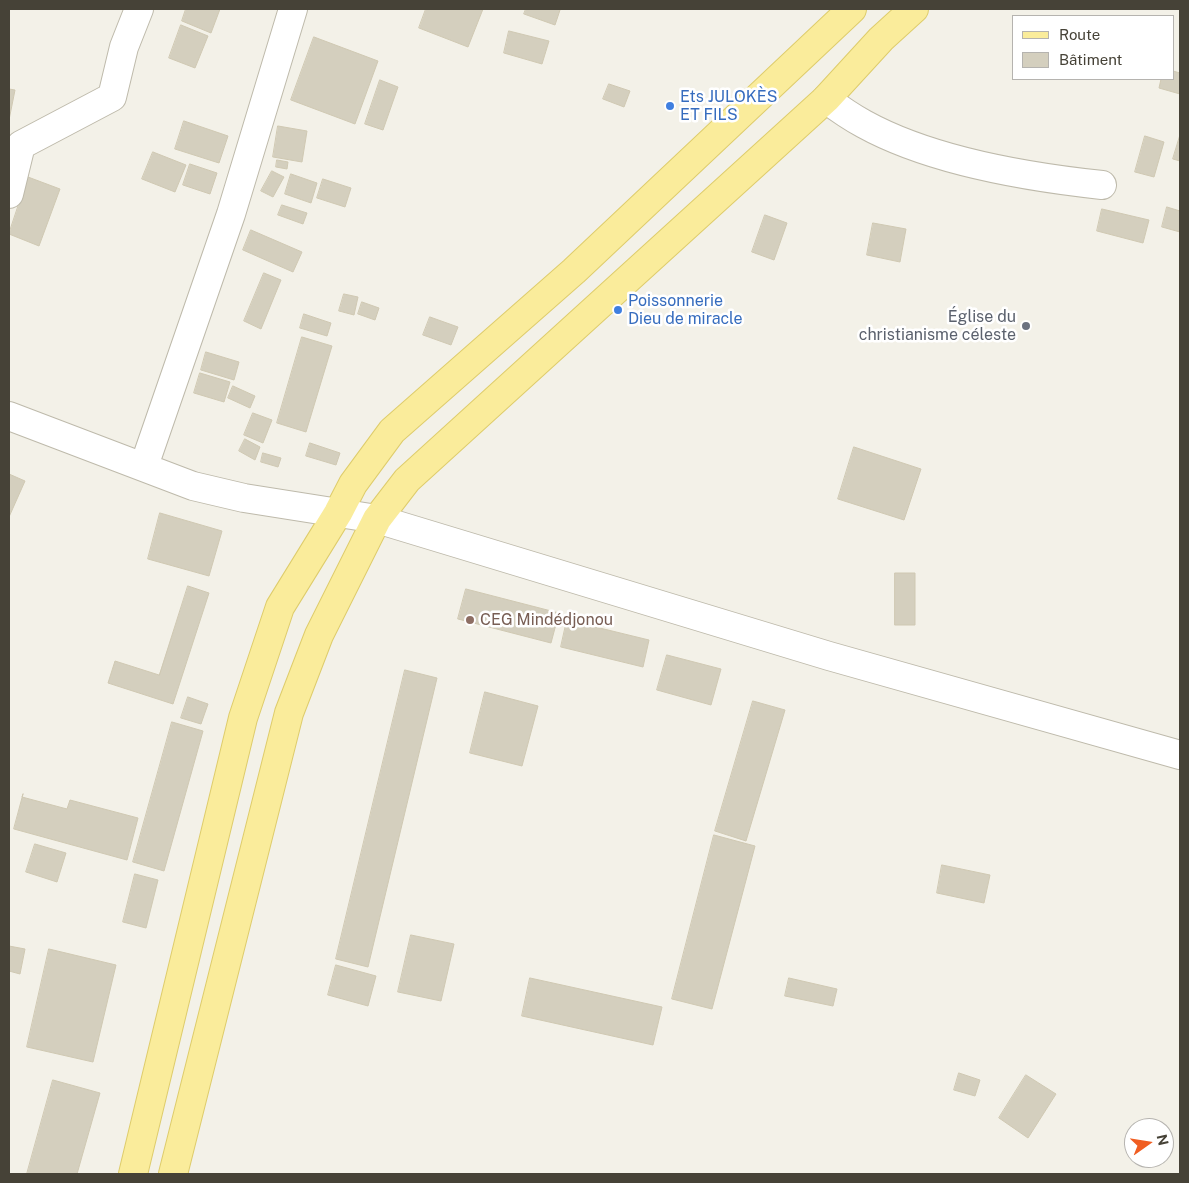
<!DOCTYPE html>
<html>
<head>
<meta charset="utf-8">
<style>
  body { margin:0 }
  #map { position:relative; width:1189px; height:1183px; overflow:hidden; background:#f3f1e8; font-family:"Public Sans",sans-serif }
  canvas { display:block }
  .frame { position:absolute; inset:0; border:10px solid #464237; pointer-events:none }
  .legend { position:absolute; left:1012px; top:15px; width:162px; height:65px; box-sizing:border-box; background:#fff; border:1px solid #b5b3af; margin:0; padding:6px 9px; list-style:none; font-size:15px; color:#464237 }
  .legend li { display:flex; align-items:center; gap:10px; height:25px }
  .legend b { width:25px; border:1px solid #b5b3af }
  .north { position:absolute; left:1124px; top:1118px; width:50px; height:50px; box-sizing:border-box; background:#fff; border:1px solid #b5b3af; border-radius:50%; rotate:77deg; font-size:14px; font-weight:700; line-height:20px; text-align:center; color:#464237 }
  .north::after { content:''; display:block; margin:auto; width:18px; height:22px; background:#f05e22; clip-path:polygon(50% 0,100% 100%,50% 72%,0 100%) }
</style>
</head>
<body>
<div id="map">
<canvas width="1189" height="1183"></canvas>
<div class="frame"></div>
<ul class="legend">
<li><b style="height:6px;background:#faec9b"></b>Route</li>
<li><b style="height:14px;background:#d4cfbe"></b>Bâtiment</li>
</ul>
<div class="north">N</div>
</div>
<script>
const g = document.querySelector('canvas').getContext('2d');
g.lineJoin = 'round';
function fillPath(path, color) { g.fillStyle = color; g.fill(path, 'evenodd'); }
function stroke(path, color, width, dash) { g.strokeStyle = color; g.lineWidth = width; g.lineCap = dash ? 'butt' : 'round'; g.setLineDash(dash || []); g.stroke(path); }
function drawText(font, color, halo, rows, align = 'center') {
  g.font = font + ' "Public Sans",sans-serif'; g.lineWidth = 5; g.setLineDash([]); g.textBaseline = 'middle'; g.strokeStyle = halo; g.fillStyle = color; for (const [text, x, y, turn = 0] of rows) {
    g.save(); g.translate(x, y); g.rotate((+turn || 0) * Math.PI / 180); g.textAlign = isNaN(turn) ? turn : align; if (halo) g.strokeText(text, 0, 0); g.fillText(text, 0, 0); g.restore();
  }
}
const building = new Path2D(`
  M186,9H220L211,33L182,21Z
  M426,9H483L468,47L419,28Z
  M526,9H557L560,10L555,25L524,14Z
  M181,25L208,36L195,68L169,58Z
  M509,31L549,41L542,64L504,53Z
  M314,37L378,61L355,124L291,100Z
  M1173,71L1180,73V94L1159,88L1161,79H1173Z
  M380,80L398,87L383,130L365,124Z
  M609,84L630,91L624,107L603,99Z
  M9,89L15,90L9,120Z
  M184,121L228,136L219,163L175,149Z
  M278,126L307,131L302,162L273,157Z
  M1180,135V161L1173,159Z
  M1145,136L1164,142L1154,177L1135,172Z
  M153,152L186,165L175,192L142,179Z
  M277,160L288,162L287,169L276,167Z
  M190,164L217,173L210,194L183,185Z
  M272,171L284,177L273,197L261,191Z
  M291,174L317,183L311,203L285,194Z
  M28,177L60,189L39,246L9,234Z
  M323,179L351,188L345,207L317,198Z
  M282,205L307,213L303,224L278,215Z
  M1167,207L1180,211V232L1162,227Z
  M1102,209L1149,220L1143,243L1097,231Z
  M765,215L787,223L774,260L752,252Z
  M873,223L906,229L900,262L867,255Z
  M251,230L302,252L293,272L243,250Z
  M264,273L281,280L261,329L244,321Z
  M344,294L358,297L354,315L339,311Z
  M362,302L379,308L375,320L358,314Z
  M304,314L331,323L327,336L300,328Z
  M430,317L458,327L451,345L423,335Z
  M302,337L332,346L306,432L277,423Z
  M206,352L239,362L234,380L201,370Z
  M200,373L230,382L224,402L194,393Z
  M233,386L255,396L250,408L228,398Z
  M253,413L272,420L263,443L244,435Z
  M245,439L260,447L255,460L239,451Z
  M310,443L340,453L336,465L306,456Z
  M854,447L921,469L904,520L838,499Z
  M263,453L281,458L278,467L261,462Z
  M9,474L25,481L9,517Z
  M160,513L222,531L209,576L148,559Z
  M895,573H915V625H895Z
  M188,586L209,593L173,704L108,683L115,661L159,675Z
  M466,589L559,613L551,643L458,619Z
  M567,620L649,640L643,667L561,647Z
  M667,655L721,669L711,705L657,690Z
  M405,670L437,678L368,967L336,959Z
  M485,692L538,706L522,766L470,753Z
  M188,697L208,704L201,724L181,718Z
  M753,701L785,710L746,841L715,831Z
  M172,722L203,731L164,871L133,862Z
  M23,794L22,797L67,809L70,800L138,818L127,860L14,829Z
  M714,835L755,846L712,1009L672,999Z
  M35,844L66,853L57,882L26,872Z
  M942,865L990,875L984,903L937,893Z
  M135,874L158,880L146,928L123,922Z
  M411,935L454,944L441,1001L398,992Z
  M9,946L25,949L20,974L9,971Z
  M49,949L116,965L93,1062L27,1047Z
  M336,965L376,976L368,1006L328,995Z
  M530,978L662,1007L653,1045L522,1016Z
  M789,978L837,989L833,1006L785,996Z
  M959,1073L980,1080L975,1096L954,1090Z
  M1026,1075L1056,1094L1028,1138L999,1118Z
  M53,1080L100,1093L77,1174H27Z`);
const street = new Path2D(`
  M826,99C838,108 851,117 864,124C931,161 1027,177 1102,185
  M9,194L21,145L112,97L124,47L139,9
  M9,416L193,486L244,498L377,519L829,656L1180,755
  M144,466L231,214L293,9`);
const primary = new Path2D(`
  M133,1174L243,718L280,607L338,513L353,484L392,431L574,271L852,9
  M173,1174L289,713L319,635L377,519L407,480L826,99L881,39L914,9`);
const markers = [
  [670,106,5,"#3f7fe0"],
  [618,310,5,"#3f7fe0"],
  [1026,326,5,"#6b7280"],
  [470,620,5,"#8d6e63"]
];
const shopNames = [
  ["Ets JULOKÈS",680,97],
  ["ET FILS",680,115],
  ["Poissonnerie",628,301],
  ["Dieu de miracle",628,319]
];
const worshipNames = [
  ["Église du",1016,317],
  ["christianisme céleste",1016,335]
];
const educationNames = [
  ["CEG Mindédjonou",480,620]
];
fillPath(building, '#d4cfbe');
stroke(building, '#cfc8b2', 1);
stroke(street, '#bebaab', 30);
stroke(primary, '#decc6b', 30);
stroke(street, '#fff', 28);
stroke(primary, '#faec9b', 28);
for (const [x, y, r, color] of markers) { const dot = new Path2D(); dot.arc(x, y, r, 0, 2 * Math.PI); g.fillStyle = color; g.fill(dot); stroke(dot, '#fff', 2); }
drawText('16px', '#366cbe', '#fff', shopNames, 'left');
drawText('16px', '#5b616d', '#fff', worshipNames, 'right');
drawText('16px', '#785e54', '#fff', educationNames, 'left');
</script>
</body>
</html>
